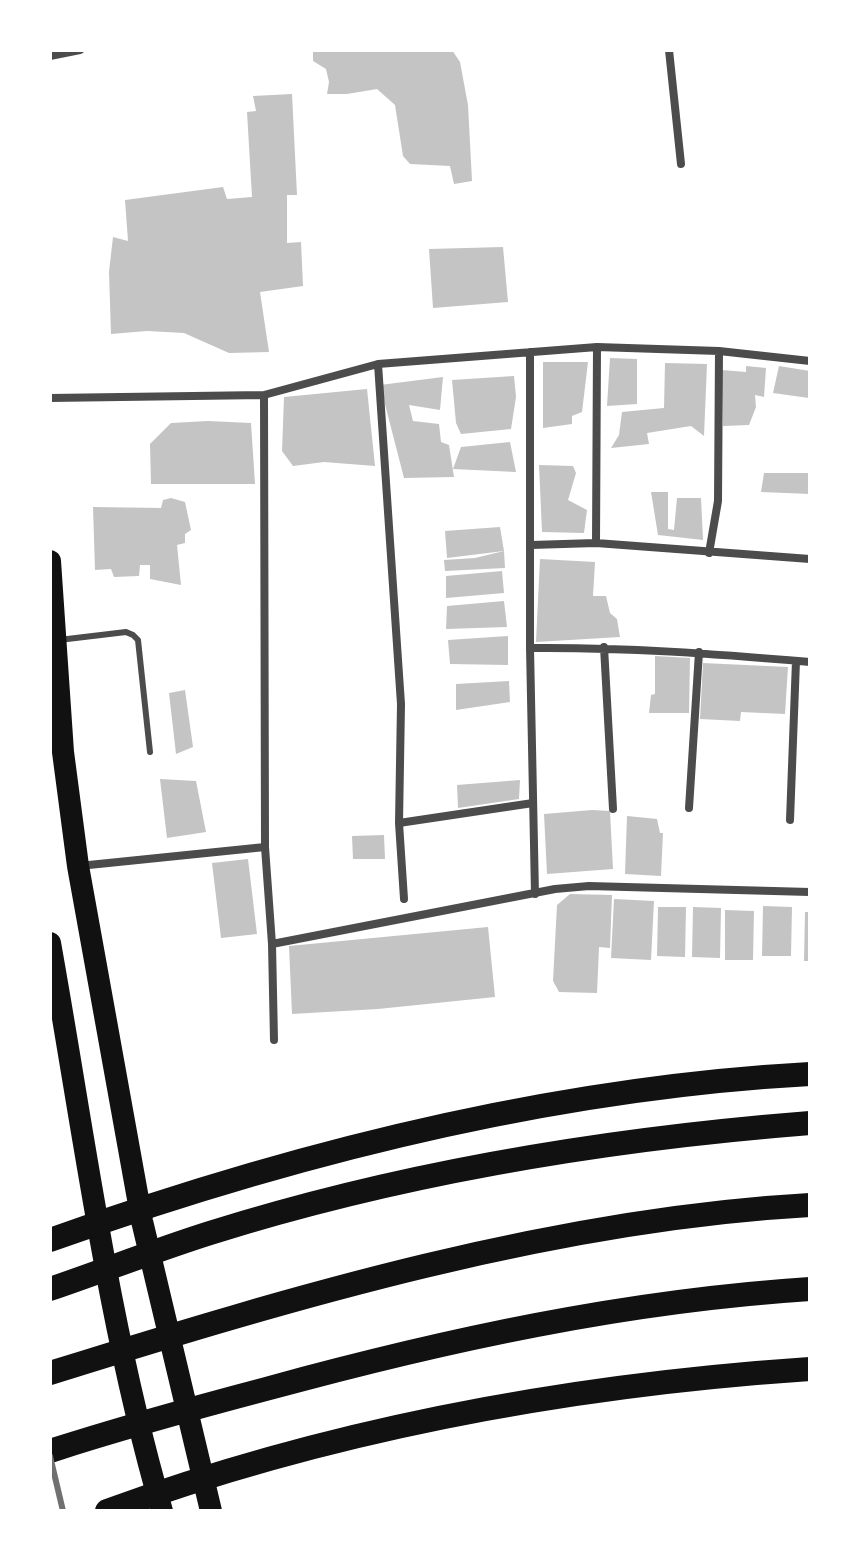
<!DOCTYPE html>
<html>
<head>
<meta charset="utf-8">
<style>
  body { margin:0 }
  #map { position:relative; width:860px; height:1561px; overflow:hidden; background:#fff; font-family:"PT Sans Narrow",sans-serif }
  canvas { display:block }
  .frame { position:absolute; inset:0; border:52px solid #fff; pointer-events:none }
</style>
</head>
<body>
<div id="map">
<canvas width="860" height="1561"></canvas>
<div class="frame"></div>
</div>
<script>
const g = document.querySelector('canvas').getContext('2d');
g.lineJoin = 'round';
function fillPath(path, color) { g.fillStyle = color; g.fill(path, 'evenodd'); }
function stroke(path, color, width, dash) { g.strokeStyle = color; g.lineWidth = width; g.lineCap = dash ? 'butt' : 'round'; g.setLineDash(dash || []); g.stroke(path); }
const building = new Path2D(`
  M313,50H452L460,62L468,105L472,181L454,184L450,166L410,164L403,156L395,105L377,89L347,94H327L329,82L326,69L313,61Z
  M292,94L297,195H287V243L301,242L303,286L260,292L269,352L229,353L184,333L147,331L111,334L109,272L113,237L128,241L125,200L223,187L227,199L252,197L247,112L256,111L253,96Z
  M503,247L508,302L433,308L429,249Z
  M610,358L637,359V404L607,406Z
  M543,362H588L582,412L572,416V424L543,428Z
  M665,363L707,364L704,436L691,426L647,433L649,444L611,448L619,435L622,412L664,408Z
  M746,366L766,368L764,397L755,395L756,407L749,425L723,426L722,370L746,372Z
  M779,366L810,371L809,398L773,393Z
  M514,376L516,397L511,429L461,434L456,423L452,380Z
  M443,377L440,410L409,405L413,421L439,424L441,442L449,445L454,477L404,478L380,385Z
  M367,389L375,466L324,462L293,466L282,451L284,397Z
  M208,421L251,423L255,484H151L150,444L171,423Z
  M510,442L516,472L453,469L461,447Z
  M539,465L573,466L576,473L568,500L587,510L584,533L542,532Z
  M764,473H810V494L761,492Z
  M651,492H668V529L674,530L677,498H701L703,540L658,535Z
  M171,498L185,502L191,530L185,534V543L177,545L181,585L150,579V565H140L139,576L114,577L111,569L95,570L93,507L161,508L163,500Z
  M500,527L504,551L447,558L445,531Z
  M504,551L505,568L445,571L444,560L475,558Z
  M540,559L595,562L593,596H606L610,613L617,619L620,637L536,642Z
  M502,571L504,593L446,598V576Z
  M504,601L507,627L446,629L447,606Z
  M508,636V665L450,664L448,640Z
  M655,656L690,658L689,713H649L651,695L655,694Z
  M703,663L788,667L785,714L741,712L740,721L700,719Z
  M509,681L510,702L456,710V684Z
  M185,690L193,747L176,754L169,693Z
  M160,779L196,781L206,832L167,838Z
  M520,780L519,799L458,808L457,785Z
  M592,810L610,811L613,869L547,874L544,814Z
  M627,816L657,819L660,833H663L661,876L625,874Z
  M384,835L385,859H353L352,836Z
  M248,859L257,934L221,938L212,863Z
  M570,894L612,895L610,948L599,947L597,993L559,992L553,981L557,905Z
  M614,899L654,901L651,960L611,958Z
  M763,906L792,907L791,956H762Z
  M658,907H686L685,957L657,956Z
  M693,907L721,908L720,958L692,957Z
  M725,910L754,911L753,960H725Z
  M805,912H810V961H804Z
  M488,927L495,997L378,1009L292,1014L289,946Z`);
const service = new Path2D(`
  M59,640L126,632L133,635L138,640L150,752`);
const minor = new Path2D(`
  M669,50L681,164
  M50,56L80,50
  M530,352V648L535,894
  M378,364L401,704L399,823L404,899
  M264,395L265,847L272,944L274,1040
  M50,398L264,395L378,364L597,347L719,351L810,361
  M596,543L597,347
  M531,545L596,543L810,559
  M709,553L718,501L719,351
  M604,647L613,809
  M530,648C624,647 716,654 810,662
  M689,808L699,652
  M790,820L796,661
  M399,823L533,803
  M79,866L265,847
  M272,944L555,889L589,886L810,892`);
const trunk = new Path2D(`
  M50,561L63,752L78,866L142,1221L211,1511
  M50,943C84,1133 108,1325 162,1511`);
const motorway = new Path2D(`
  M50,1240C294,1153 551,1088 810,1074
  M50,1289C103,1271 156,1250 210,1233C404,1172 607,1139 810,1123
  M50,1373C293,1297 555,1219 810,1205
  M50,1451C121,1428 194,1408 266,1389C445,1340 625,1301 810,1289
  M107,1511C332,1429 571,1385 810,1369`);
const rail = new Path2D(`
  M50,1456L63,1511`);
fillPath(building, '#c4c4c4');
stroke(service, '#4c4c4c', 6);
stroke(minor, '#4c4c4c', 8);
stroke(trunk, '#111', 22);
stroke(motorway, '#111', 24);
stroke(rail, '#707070', 6);
</script>
</body>
</html>
